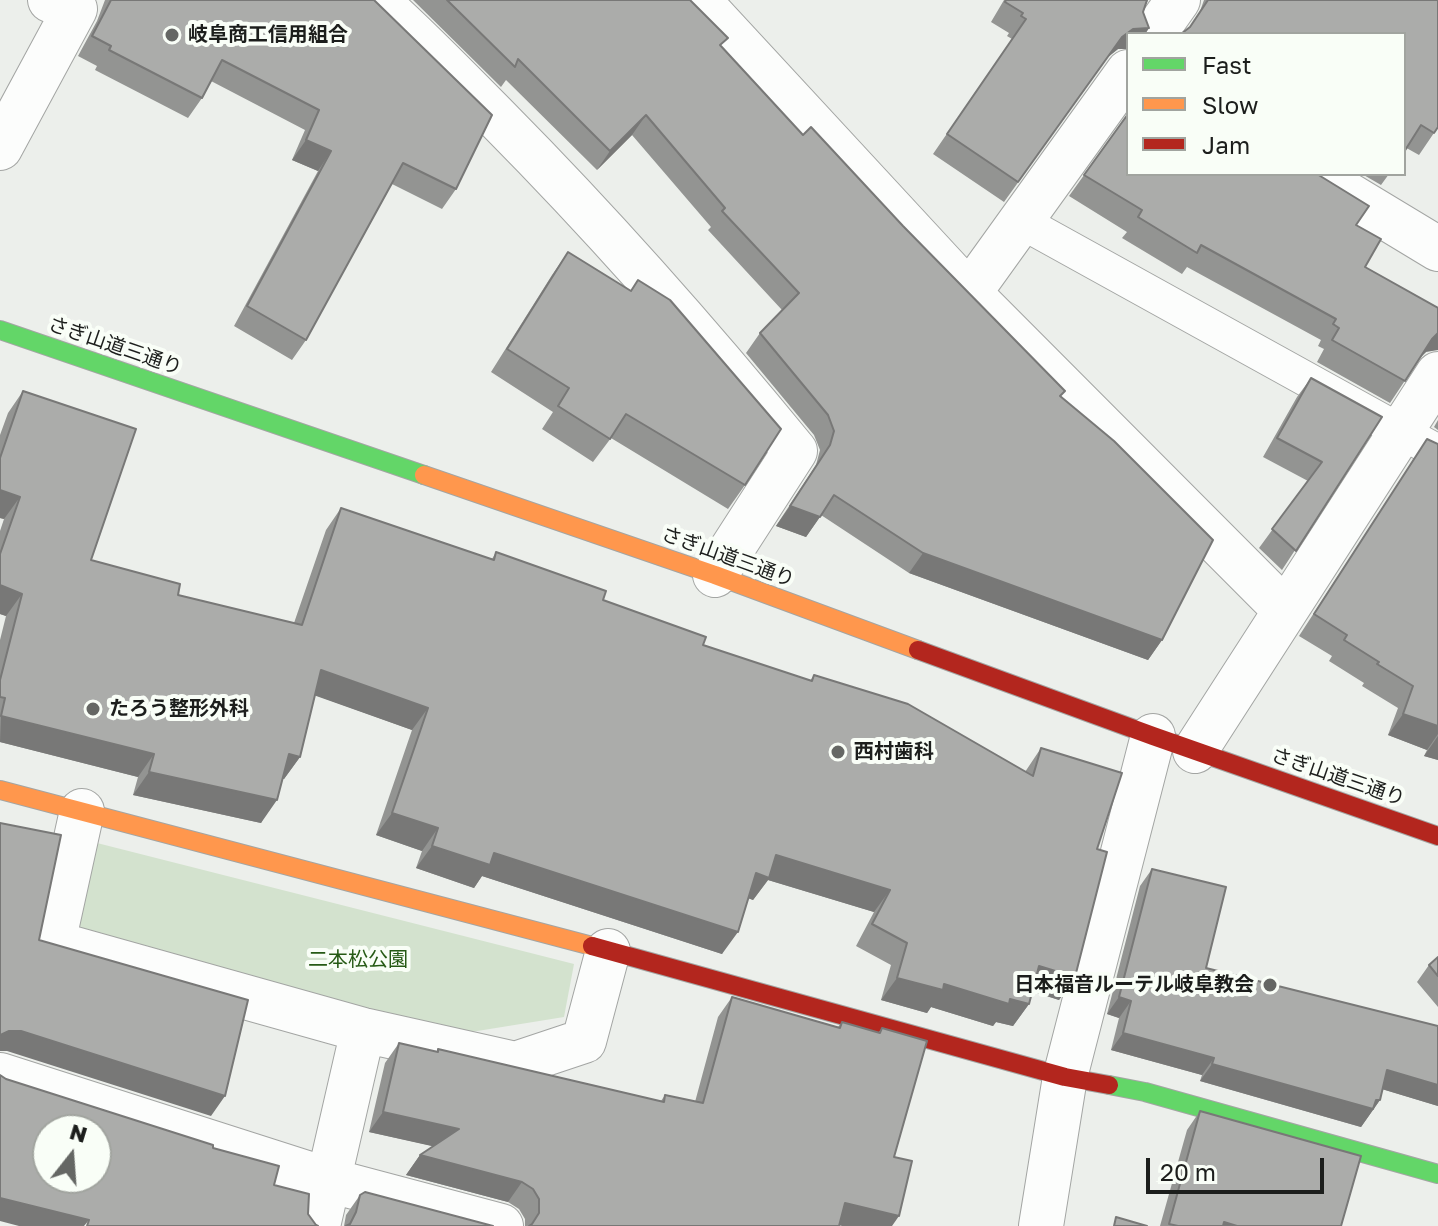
<!DOCTYPE html>
<html>
<head>
<meta charset="utf-8">
<style>
  body { margin:0 }
  #map { position:relative; width:1438px; height:1226px; overflow:hidden; background:#ecefeb; font-family:"Golos Text",sans-serif }
  canvas { display:block }
  .legend { position:absolute; left:1126px; top:32px; width:280px; height:144px; box-sizing:border-box; background:#f9fef7; border:2px solid #a1a49f; margin:0; padding:10px 14px; list-style:none; font-size:24px; color:#1c1e1c }
  .legend li { display:flex; align-items:center; gap:16px; height:40px }
  .legend b { width:40px; border:2px solid #a1a49f }
  .north { position:absolute; left:32px; top:1114px; width:80px; height:80px; box-sizing:border-box; background:#f9fef7; border:2px solid #a1a49f; border-radius:50%; rotate:17deg; font-size:22px; font-weight:700; line-height:32px; text-align:center; color:#1c1e1c }
  .north::after { content:''; display:block; margin:auto; width:28px; height:36px; background:#656764; clip-path:polygon(50% 0,100% 100%,50% 72%,0 100%) }
  .scale { position:absolute; left:1146px; top:1158px; width:178px; height:36px; box-sizing:border-box; border:4px solid #1c1e1c; border-top:0; padding-left:10px; font-size:24px; line-height:28px; white-space:nowrap; color:#1c1e1c; -webkit-text-stroke:6px #f9fef7; paint-order:stroke }
</style>
</head>
<body>
<div id="map">
<canvas width="1438" height="1226"></canvas>
<ul class="legend">
<li><b style="height:10px;background:#63d668"></b>Fast</li>
<li><b style="height:10px;background:#ff974d"></b>Slow</li>
<li><b style="height:10px;background:#b3261e"></b>Jam</li>
</ul>
<div class="north">N</div>
<div class="scale">20 m</div>
</div>
<script>
const g = document.querySelector('canvas').getContext('2d');
g.lineJoin = 'round';
function fillPath(path, color) { g.fillStyle = color; g.fill(path, 'evenodd'); }
function stroke(path, color, width, dash) { g.strokeStyle = color; g.lineWidth = width; g.lineCap = dash ? 'butt' : 'round'; g.setLineDash(dash || []); g.stroke(path); }
function drawText(font, color, halo, rows, align = 'center') {
  g.font = font + ' "Golos Text","Noto Sans JP",sans-serif'; g.lineWidth = 8; g.setLineDash([]); g.textBaseline = 'middle'; g.strokeStyle = halo; g.fillStyle = color; for (const [text, x, y, turn = 0] of rows) {
    g.save(); g.translate(x, y); g.rotate((+turn || 0) * Math.PI / 180); g.textAlign = isNaN(turn) ? turn : align; if (halo) g.strokeText(text, 0, 0); g.fillText(text, 0, 0); g.restore();
  }
}
const green = new Path2D(`
  M97,843L574,964L564,1017L465,1033L349,1009L73,929Z`);
const lane = new Path2D(`
  M1022,222L1438,452`);
const street = new Path2D(`
  M376,0C419,38 458,79 498,119C603,225 701,336 795,451L715,575
  M698,0L969,293L1285,610
  M1154,34L1178,0
  M0,148L75,9L50,0
  M1314,174L1438,249
  M969,293L1128,72
  M1195,751L1438,374
  M82,811L53,943L363,1030L515,1064L584,1041L608,951
  M0,1075L328,1180L501,1226
  M318,1226L363,1030
  M1041,1226L1065,1077L1153,736`);
const fast = new Path2D(`
  M0,330L424,475
  M1109,1085L1145,1092L1438,1174`);
const slow = new Path2D(`
  M424,475L715,575L918,650
  M0,790L592,946`);
const jam = new Path2D(`
  M918,650L1153,736L1438,836
  M592,946L1065,1077L1109,1085`);
const wall = new Path2D(`
  M105,0H374L456,189L442,209L392,184L306,340L292,360L234,326L318,171L292,160L305,130L211,81L202,98L188,118L95,70L97,66L78,56L97,21Z
  M413,0H690L722,47L803,135L1061,396L1162,640L1148,660L909,573L821,515L806,537L776,526L816,465L820,450L814,435L746,353L760,333L782,310L708,230L711,227L632,135L597,170L506,80L501,87Z
  M1004,0H1148L1143,12L1149,28L1145,34H1128V49H1118L1108,57L1004,202L933,154L1012,39L1007,36L1009,33L991,22Z
  M1204,0H1438V127L1419,155L1190,27L1199,14Z
  M1128,114L1356,225L1365,267L1426,352L1420,358L1390,403L1317,362L1324,349L1318,346L1321,340L1187,267L1182,274L1122,238L1127,232L1069,196Z
  M1362,174H1389L1381,185Z
  M568,252L745,485L728,509L611,438L593,462L542,429L553,412L491,372L552,275Z
  M1311,378L1382,417L1282,570L1259,548L1308,481L1263,457L1297,397Z
  M23,391L91,560L178,595L294,623L326,530L341,508L492,559L496,552L703,645L810,681L814,675L1025,772L1041,748L1097,849L1075,977L1059,1000L1032,991L1029,1004L1013,1026L996,1022L993,1026L931,1007L927,1013L881,1000L891,965L856,946L874,912L768,880L753,900L748,898L722,954L482,876L474,888L416,868L422,851L376,835L412,730L315,695L300,757L284,779H282L261,823L133,795L138,777L0,742V640L6,616L0,614V531L4,519L0,518V435L8,413Z
  M1438,420V430L1434,427Z
  M1427,439L1438,444V760L1424,756L1427,750L1388,735L1398,708L1362,686L1364,683L1329,661L1332,656L1299,636Z
  M1152,869L1206,968L1438,1026V1106L1382,1089L1380,1100L1361,1127L1200,1081L1202,1075L1111,1050L1119,1018L1107,1014L1140,886Z
  M1438,957V1007L1417,982L1429,965Z
  M732,997L838,1027L842,1022L878,1033L882,1028L839,1226H525V1219L519,1209L508,1202L406,1175L420,1155L433,1146L369,1132L385,1063L399,1043L436,1052L438,1049L661,1101L665,1095L695,1102L718,1017Z
  M1200,1111L1341,1226H1160L1187,1130Z
  M360,1195L493,1226H344L346,1215Z`);
const shadedWall = new Path2D(`
  M1149,28L1145,34H1128V49H1118L1108,57L1004,202L1122,37L1133,29Z
  M646,115L632,135L597,170L610,151Z
  M306,140L331,151L318,171L292,160Z
  M1438,333V350L1426,352L1417,360L1432,339Z
  M0,490L20,497L4,519L0,518Z
  M790,506L820,517L806,537L776,526Z
  M923,553L1162,640L1148,660L909,573Z
  M0,585L22,594L6,616L0,614Z
  M321,670L428,708L412,730L305,692Z
  M1403,714L1438,726V734L1427,750L1388,735Z
  M1,716L154,754L138,777L0,742Z
  M1438,736V760L1424,756Z
  M289,754L300,757L284,779L273,776Z
  M149,772L277,800L261,823L133,795Z
  M392,813L438,828L422,851L376,835Z
  M432,846L494,853L738,932L722,954L482,876L474,888L416,868Z
  M776,855L890,890L874,912L768,880L753,900L740,895L756,873Z
  M1039,966L1075,977L1059,1000L1024,989Z
  M897,978L944,984L1029,1004L1013,1026L996,1022L993,1026L931,1007L927,1013L881,1000Z
  M1119,997L1131,1001L1119,1018L1107,1014Z
  M9,1031H21L225,1096L211,1116L7,1051H0V1035Z
  M1123,1033L1214,1058L1202,1075L1111,1050Z
  M1212,1064L1376,1100H1380L1361,1127L1200,1081Z
  M1387,1070L1438,1085V1106L1375,1087Z
  M383,1112L459,1129L445,1149L369,1132Z
  M420,1155L522,1182L508,1202L406,1175Z
  M0,1198L89,1220L84,1226H19L0,1221Z
  M845,1203L899,1216L892,1226H842L831,1223Z
  M1224,1222L1237,1226H1221Z`);
const building = new Path2D(`
  M111,0H374L492,115L456,189L403,163L306,340L247,306L331,151L306,140L319,110L222,60L202,98L109,50L111,46L92,36Z
  M447,0H690L728,38L720,45L803,135L811,127L903,226L1065,391L1060,396L1114,441L1213,540L1162,640L923,553L834,495L820,517L790,506L830,445L834,431L828,415L760,333L799,293L722,211L725,208L646,115L610,151L518,59L515,67Z
  M1006,0H1147L1143,12L1149,28L1133,29L1122,37L1018,182L947,134L1026,19L1021,16L1023,13L1005,2Z
  M1208,0H1438V127L1434,133L1421,125L1404,152V34H1181L1190,27Z
  M1128,114V174H1317L1369,206L1356,225L1381,239L1365,267L1438,308V333L1432,339L1405,381L1332,340L1339,328L1333,324L1336,319L1201,245L1197,253L1138,217L1142,210L1084,175Z
  M568,252L631,291L638,280L670,300L781,429L745,485L626,414L610,439L558,406L569,388L507,349Z
  M1311,378L1382,417L1296,551L1272,529L1322,462L1277,438Z
  M23,391L136,429L91,560L180,584L178,595L302,625L341,508L494,560L496,552L606,591L603,600L706,637L703,645L812,681L814,675L908,704L1033,776L1041,748L1122,773L1097,849L1107,852L1075,977L1039,966L1029,1004L1010,999L1009,1004L944,984L943,990L897,978L907,943L872,924L890,890L776,855L769,878L756,873L738,932L494,853L490,865L432,846L438,828L392,813L428,708L321,670L300,757L289,754L277,800L149,772L154,754L1,716L5,698L0,697V680L22,594L0,585V554L20,497L0,490V458Z
  M1427,439L1438,444V726L1403,714L1413,686L1377,664L1379,662L1344,640L1347,635L1314,614Z
  M0,823L61,835L39,940L248,1000L225,1096L21,1031H9L0,1035Z
  M1152,869L1226,887L1206,968L1438,1026V1085L1387,1070L1380,1100H1376L1373,1109L1212,1064L1214,1058L1123,1033L1131,1001L1119,997Z
  M1438,957V976L1429,965Z
  M732,997L840,1028L842,1022L880,1033L882,1028L927,1041L894,1157L912,1161L899,1216L845,1203L839,1226H529L532,1224L539,1213V1199L533,1189L522,1182L420,1155L459,1129L383,1112L399,1043L438,1052V1049L664,1102L665,1095L703,1103Z
  M0,1075L6,1079L213,1145V1148L279,1166L274,1185L309,1194L308,1214L316,1225L318,1226H87L89,1220L0,1198ZM48,1130H96V1178H48Z
  M1200,1111L1361,1156L1341,1226H1237L1224,1222L1223,1226H1178L1169,1224Z
  M365,1192L493,1226H346L350,1224L356,1212L360,1195Z
  M1116,1217L1147,1226H1114Z`);
const markers = [
  [172,35,8,"#656764"],
  [93,709,8,"#656764"],
  [838,752,8,"#656764"],
  [1270,985,8,"#656764"]
];
const poiNames = [
  ["岐阜商工信用組合",188,35],
  ["たろう整形外科",109,709],
  ["西村歯科",854,752],
  ["日本福音ルーテル岐阜教会",1254,985,"right"]
];
const streetNames = [
  ["さぎ山道三通り",115,346,19],
  ["さぎ山道三通り",728,557,20],
  ["さぎ山道三通り",1338,777,19]
];
const parkNames = [
  ["二本松公園",358,960]
];
fillPath(green, '#d3e2ce');
stroke(lane, '#a3a5a3', 36);
stroke(street, '#a3a5a3', 46);
stroke(fast, '#a3a5a3', 20);
stroke(slow, '#a3a5a3', 20);
stroke(jam, '#a3a5a3', 20);
stroke(lane, '#fcfdfc', 34);
stroke(street, '#fcfdfc', 44);
stroke(fast, '#63d668', 18);
stroke(slow, '#ff974d', 18);
stroke(jam, '#b3261e', 18);
fillPath(wall, '#939492');
fillPath(shadedWall, '#787877');
fillPath(building, '#abacaa');
stroke(building, '#787877', 2);
for (const [x, y, r, color] of markers) { const dot = new Path2D(); dot.arc(x, y, r, 0, 2 * Math.PI); g.fillStyle = color; g.fill(dot); stroke(dot, '#f9fef7', 3); }
drawText('bold 20px', '#1c1e1c', '#f9fef7', poiNames, 'left');
drawText('20px', '#1c1e1c', '#f9fef7', streetNames);
drawText('20px', '#265a15', '#f9fef7', parkNames);
</script>
</body>
</html>
